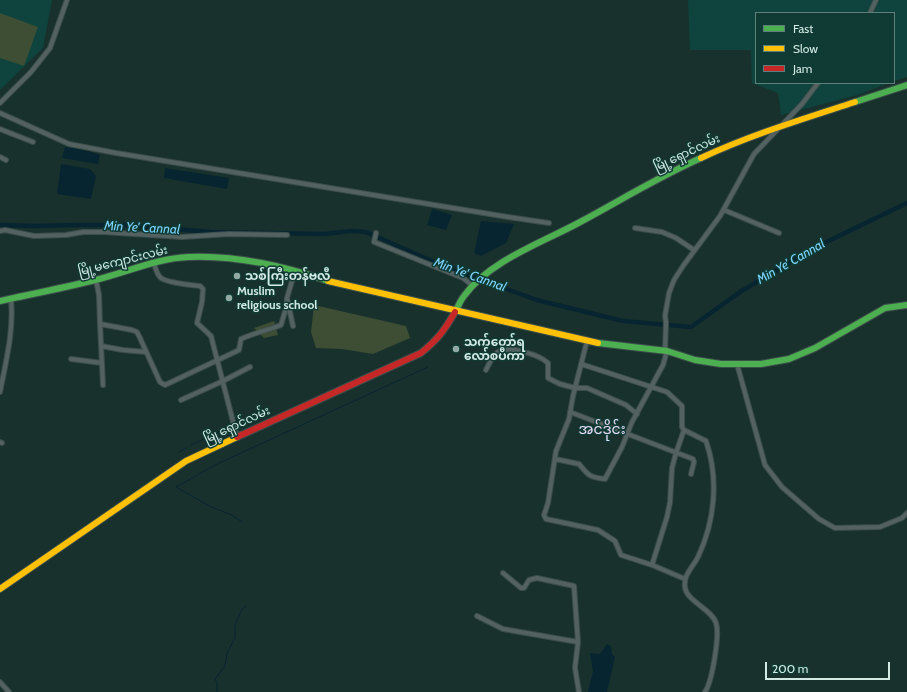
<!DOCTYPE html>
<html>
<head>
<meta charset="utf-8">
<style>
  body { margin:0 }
  #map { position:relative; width:907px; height:692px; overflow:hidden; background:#19312d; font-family:Cabin,sans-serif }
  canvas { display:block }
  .legend { position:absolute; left:755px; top:12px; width:140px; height:72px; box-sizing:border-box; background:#0f3b34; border:1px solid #5d817a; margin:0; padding:5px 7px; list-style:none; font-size:12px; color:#d3e9e4 }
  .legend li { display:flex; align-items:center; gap:8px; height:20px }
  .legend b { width:20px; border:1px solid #5d817a }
  .scale { position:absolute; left:765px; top:662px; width:125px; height:18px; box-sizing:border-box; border:2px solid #d3e9e4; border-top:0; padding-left:5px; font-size:12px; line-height:14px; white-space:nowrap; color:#d3e9e4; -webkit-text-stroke:3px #0f3b34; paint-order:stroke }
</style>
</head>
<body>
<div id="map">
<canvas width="907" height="692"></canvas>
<ul class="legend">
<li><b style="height:5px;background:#4caf50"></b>Fast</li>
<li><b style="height:5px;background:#ffc107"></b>Slow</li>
<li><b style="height:5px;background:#c62828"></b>Jam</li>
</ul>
<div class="scale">200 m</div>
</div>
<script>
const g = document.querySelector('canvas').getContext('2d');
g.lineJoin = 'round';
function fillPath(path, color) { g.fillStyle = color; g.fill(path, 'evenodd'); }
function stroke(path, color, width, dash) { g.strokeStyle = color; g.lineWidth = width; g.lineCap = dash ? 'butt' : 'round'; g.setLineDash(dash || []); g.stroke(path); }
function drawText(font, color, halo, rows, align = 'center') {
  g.font = font + ' Cabin,"Noto Sans Myanmar",sans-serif'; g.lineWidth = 3; g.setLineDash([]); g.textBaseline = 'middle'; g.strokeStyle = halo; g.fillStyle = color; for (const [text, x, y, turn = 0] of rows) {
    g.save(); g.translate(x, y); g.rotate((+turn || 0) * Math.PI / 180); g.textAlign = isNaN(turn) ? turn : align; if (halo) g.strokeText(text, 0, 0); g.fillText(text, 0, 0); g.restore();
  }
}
const built = new Path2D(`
  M0,0H52L43,48L0,90Z
  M688,0H907V77L894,81V13H756V83H889L857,95L781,115L778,93L752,83L751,50H690Z`);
const green = new Path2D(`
  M0,13L38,27L24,66L0,58Z
  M314,305L406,326L410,338L373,354L342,349L316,348L311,332Z
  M274,321L278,335L264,338L254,328Z`);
const water = new Path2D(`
  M65,147L82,149L100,155L98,164L62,158Z
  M61,164L90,169L96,176L91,199L57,194Z
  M165,168L229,178L227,189L164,178Z
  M432,209L452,215L446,230L427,225Z
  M481,221L514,224L506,243L481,256L474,253Z
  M607,644L611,646L612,654L615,657L607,692H588L593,671L590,653L600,654Z`);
const stream = new Path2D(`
  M191,445L226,429
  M179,452L186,448
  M242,522L232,515L211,507L176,487L217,464L428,367
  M217,692V683L215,679L225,666L227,653L235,638V625L242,609L246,606`);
const canal = new Path2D(`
  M0,225L34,226L78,225H125L211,232L324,234L352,231L366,232L443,266L537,300L623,321L691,327L740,292L814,248L907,203`);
const street = new Path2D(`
  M870,13L876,0
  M0,103L31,72L50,48L67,0
  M0,113L69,144L116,153L508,217L549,223
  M0,129L33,142
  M0,157L6,160
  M724,210L779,233
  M635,228L662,232L676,238L694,250
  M0,231L5,230L34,236L66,235L83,232H103L182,237L229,234L287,235
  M376,233L374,242L463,278L473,286
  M154,263C155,267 157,274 160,277C165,283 191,285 200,286L203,289L202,302L197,323L211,336L237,437
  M96,280L99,295L100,324L103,385
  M100,324L132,330L137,332L140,338L160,382L165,385L239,350L241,339C254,333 268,330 281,325L286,308L287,298
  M293,326L287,298L295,271
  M587,341L573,396L569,419L556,451L548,503L544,515L546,519L598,530L615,541L621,555L652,565L685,579
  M101,346L123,350L146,352
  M665,351L666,322L665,316L669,293L674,280L683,266L720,216L754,154L802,104L818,83
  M71,359L102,363
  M581,364L667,392L682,406V427L684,430L706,441C719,479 715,521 698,557C693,567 683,575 685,587C686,601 712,609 716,623C720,635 712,682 705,692
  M737,364L765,465L782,487L819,519L835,528L880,527L902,518L907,513
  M486,370C489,364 492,356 498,352C508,345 540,355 548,363V378L560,384L575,388H587L626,405L637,414
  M0,392C6,361 14,331 11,299
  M181,400L223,381L250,367
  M570,412L693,459L694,462L691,474
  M0,442L2,443
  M555,459L579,464C589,476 589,477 605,479L622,447L632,422L663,365L667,351
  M652,565L667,517L670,502L672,468L676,453L684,430
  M503,573L521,588H524L529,580L537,578L574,586L578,642L575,668L579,692
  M477,616L503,629L578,642
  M0,682L9,692`);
const fast = new Path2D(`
  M855,102L907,85
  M0,301C32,294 63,288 95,280C125,273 157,258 189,257C236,255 284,266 328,281
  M455,312C458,307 460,301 464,296C490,260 544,242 582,221C621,200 660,176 701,158
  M598,343L667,351L695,360L721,364H761L789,359L815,348L885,308L907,305`);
const slow = new Path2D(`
  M701,158C750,135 803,119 855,102
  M328,281L598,343
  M0,589L186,461L237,437`);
const jam = new Path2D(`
  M237,437L421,353C438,339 444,331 455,312`);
const markers = [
  [237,276,4,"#92a9a4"],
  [229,298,4,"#92a9a4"],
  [456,349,4,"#92a9a4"]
];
const streetNames = [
  ["မြို့ရှောင်လမ်း",687,153,-25],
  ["မြို့မကျောင်းလမ်း",123,261,-14],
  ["မြို့ရှောင်လမ်း",237,425,-25]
];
const poiNames = [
  ["သစ်ကြီးတန်ဗလီ",245,276],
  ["Muslim",237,291],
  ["religious school",237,305],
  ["သက်တော်ရ",464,342],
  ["လော်စပီကာ",464,356]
];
const waterNames = [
  ["Min Ye' Cannal",142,228,3],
  ["Min Ye' Cannal",791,262,-30],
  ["Min Ye' Cannal",470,275,20]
];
const quarterNames = [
  ["အင်ဒိုင်း",602,430]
];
fillPath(built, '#0e443d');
fillPath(green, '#3d4e35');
fillPath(water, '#072531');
stroke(stream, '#072531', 1);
stroke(canal, '#072531', 4.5);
stroke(street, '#3c4e4b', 6);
stroke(fast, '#3c4e4b', 8);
stroke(slow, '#3c4e4b', 8);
stroke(jam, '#3c4e4b', 8);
stroke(street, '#536260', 4);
stroke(fast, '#4caf50', 6);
stroke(slow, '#ffc107', 6);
stroke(jam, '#c62828', 6);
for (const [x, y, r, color] of markers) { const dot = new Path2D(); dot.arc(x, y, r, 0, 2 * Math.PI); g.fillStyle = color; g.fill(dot); stroke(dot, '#0f3b34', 1.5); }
drawText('12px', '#d3e9e4', '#0f3b34', streetNames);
drawText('bold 12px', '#d3e9e4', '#0f3b34', poiNames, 'left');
drawText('italic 13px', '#7dd4fe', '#0f3b34', waterNames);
drawText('14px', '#e9ddf9', '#0f3b34', quarterNames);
</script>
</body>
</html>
